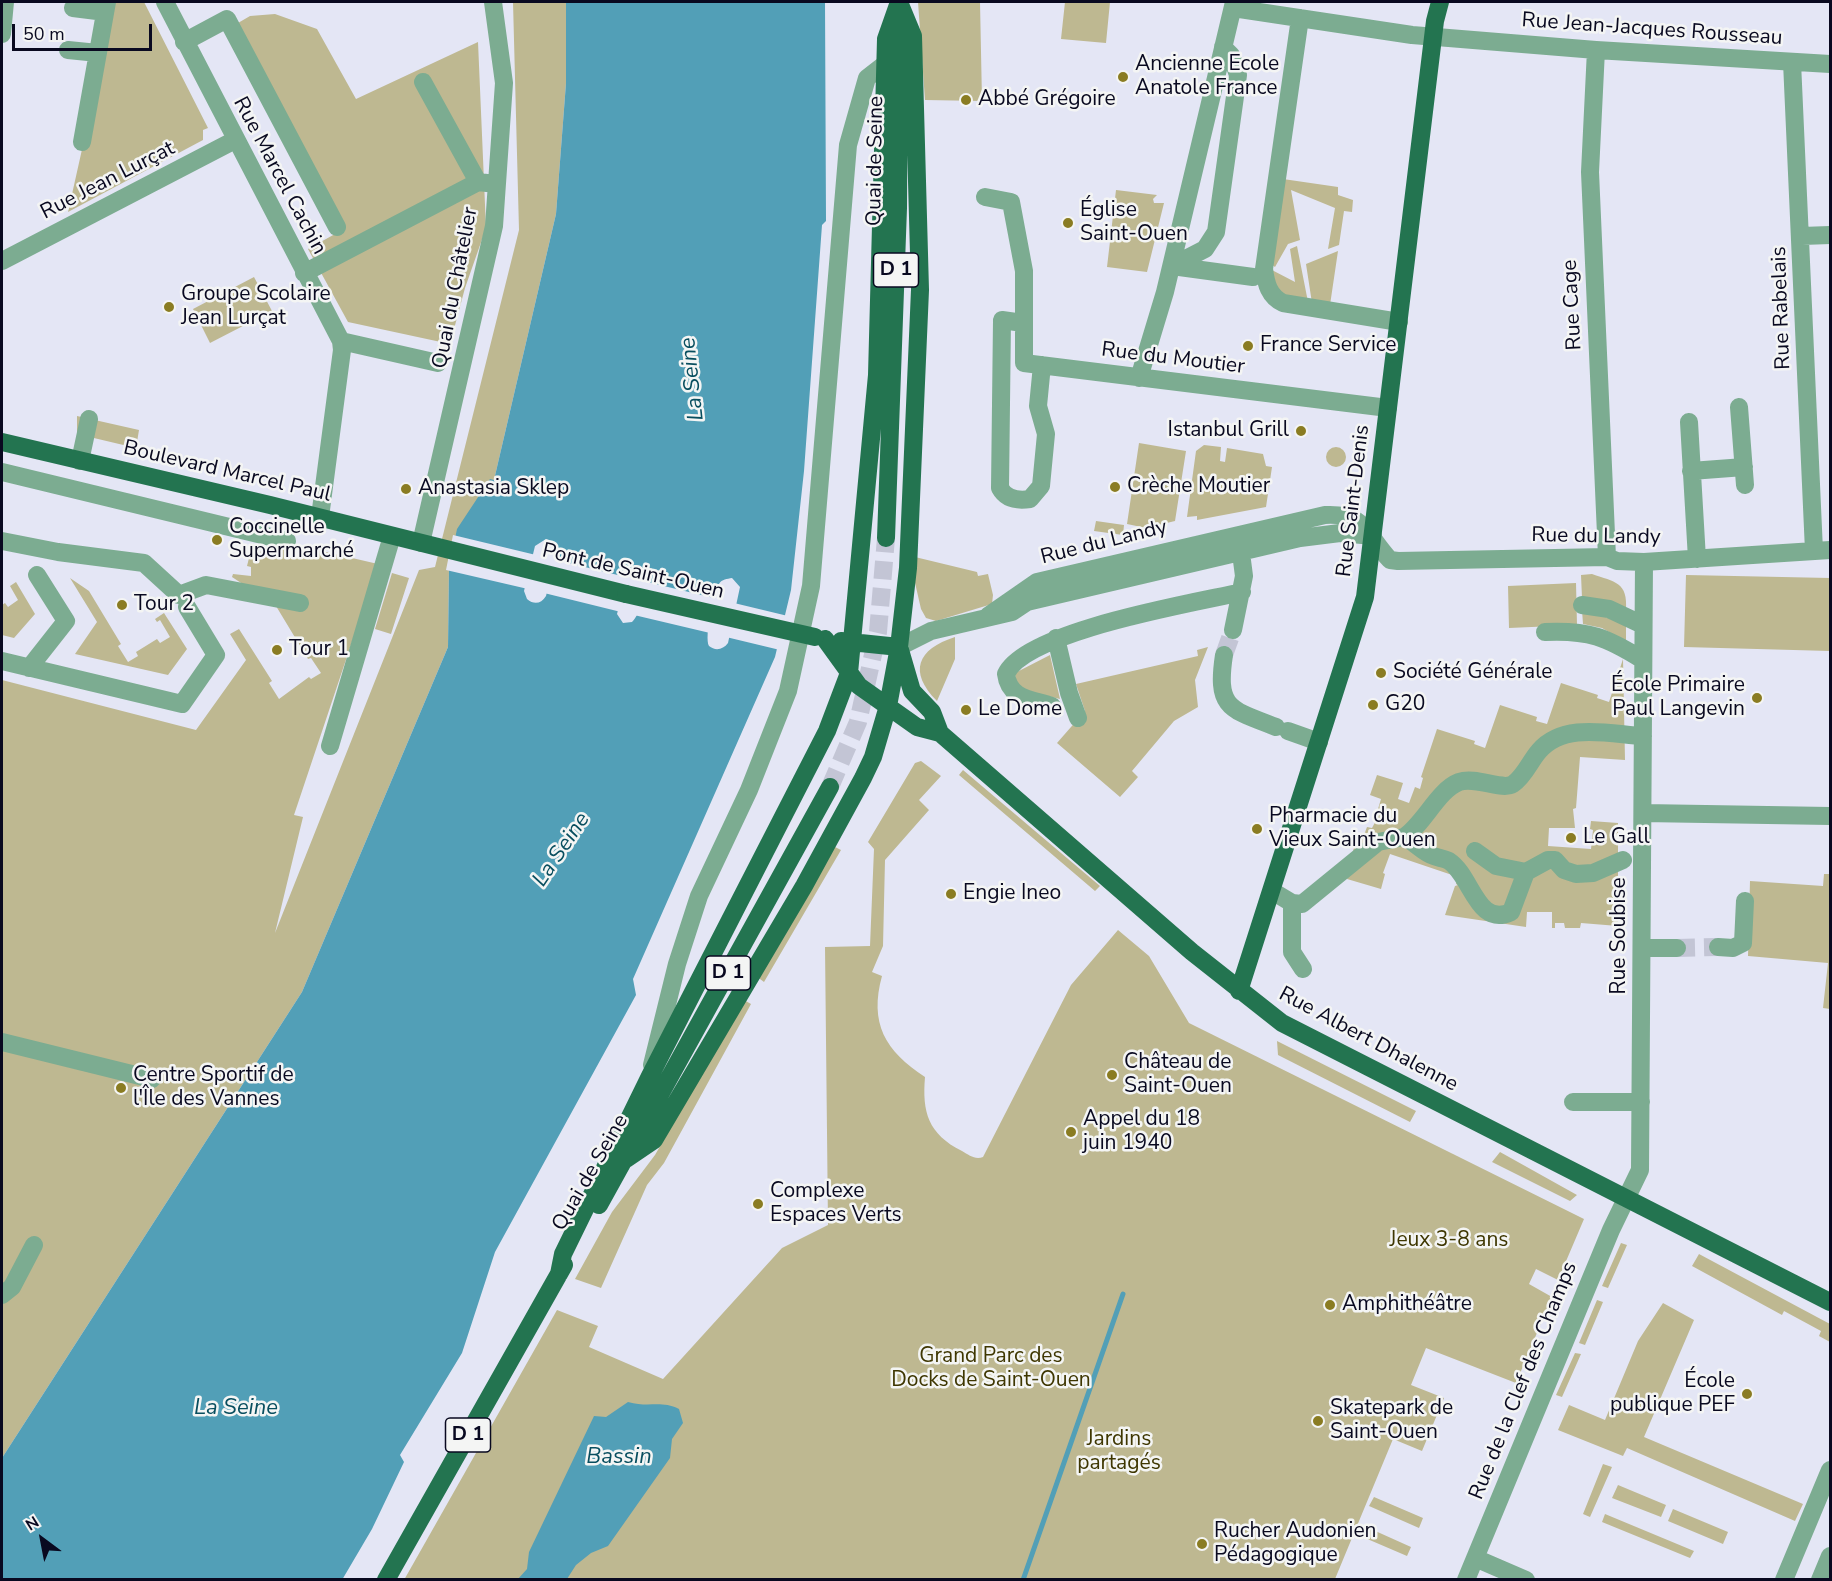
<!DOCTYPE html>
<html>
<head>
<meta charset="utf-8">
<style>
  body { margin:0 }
  #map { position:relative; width:1832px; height:1581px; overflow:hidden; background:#e4e6f5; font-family:"Nunito Sans",sans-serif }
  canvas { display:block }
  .frame { position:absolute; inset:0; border:3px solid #090920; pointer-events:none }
  .north { position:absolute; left:12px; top:1509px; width:60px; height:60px; -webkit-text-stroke:4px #f4f5f4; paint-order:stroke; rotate:328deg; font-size:16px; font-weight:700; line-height:24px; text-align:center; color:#090920 }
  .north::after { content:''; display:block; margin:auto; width:21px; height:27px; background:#090920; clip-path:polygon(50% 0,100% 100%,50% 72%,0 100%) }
  .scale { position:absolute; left:12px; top:24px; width:140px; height:27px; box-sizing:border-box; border:3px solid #090920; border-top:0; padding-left:8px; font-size:18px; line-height:21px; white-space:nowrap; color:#090920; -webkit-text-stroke:4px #f4f5f4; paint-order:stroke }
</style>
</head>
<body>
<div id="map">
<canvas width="1832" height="1581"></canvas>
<div class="frame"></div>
<div class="north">N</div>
<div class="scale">50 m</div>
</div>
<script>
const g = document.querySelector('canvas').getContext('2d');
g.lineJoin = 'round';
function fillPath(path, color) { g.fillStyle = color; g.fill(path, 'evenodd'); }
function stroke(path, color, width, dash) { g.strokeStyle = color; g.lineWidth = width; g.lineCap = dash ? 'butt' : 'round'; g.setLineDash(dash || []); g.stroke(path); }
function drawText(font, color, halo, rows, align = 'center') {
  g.font = font + ' "Nunito Sans",sans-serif'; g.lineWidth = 5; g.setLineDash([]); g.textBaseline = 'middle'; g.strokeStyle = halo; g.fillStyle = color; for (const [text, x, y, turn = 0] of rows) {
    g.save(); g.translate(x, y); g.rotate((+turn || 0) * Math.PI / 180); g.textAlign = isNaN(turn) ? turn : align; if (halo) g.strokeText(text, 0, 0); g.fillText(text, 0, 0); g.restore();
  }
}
const green = new Path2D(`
  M115,2H144L208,128L203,130V140L68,212Z
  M513,2H566V83L556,214L494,480L449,568L448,647L302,992L2,1458V680L196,730L246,660L230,634L239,629L272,681L269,683L279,699L309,677L311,679L321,673L311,658L308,659L276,606L232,577L233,574L251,576V567L247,566L250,554L259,557L262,547L267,548V544L309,548L378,564L294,815L303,817L275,933L419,570L435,567L519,230Z
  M918,2H980L982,101L925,100Z
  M1065,2H1110L1106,43L1061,39Z
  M275,14L317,29L356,99L478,42L486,228L465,288L450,344L348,322L308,249L344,229L238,23L250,16Z
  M1283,179L1338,187V195L1353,200L1352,212L1344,211L1339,245L1328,249L1335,208L1291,190L1300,240L1288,244L1275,267L1271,264Z
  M1116,190L1157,195L1153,199L1154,203H1164L1147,272L1107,267Z
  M1297,246L1308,302L1279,293L1270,269L1295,282L1290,249Z
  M1338,251L1330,305L1312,303L1306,264Z
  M254,277L272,311L210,343L193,309Z
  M77,416L139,430L136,448L77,434Z
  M1139,443L1186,451L1175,521L1146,528L1127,524Z
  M1204,445L1221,447L1220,461L1225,462L1227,448L1263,454L1266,466L1272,467L1266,507L1197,520V516L1187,517L1196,451Z
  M1326 457a10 10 0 1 1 20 0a10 10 0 1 1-20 0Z
  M1096,521L1124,525L1123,535L1094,531Z
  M915,557L977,572L978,576L988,574L993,595L992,604L936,621L926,618L921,609L913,574Z
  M392,573L409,578L391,634L375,629Z
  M1592,574C1615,582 1628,582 1626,610L1582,598L1581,575Z
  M1686,575L1830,578V651L1684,647Z
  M70,578L89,591L121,644L118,646L128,662L138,656L136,652L157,639L160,643L170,637L160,620L157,622L155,619L164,613L187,649L168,675L75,654L97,622Z
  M16,582L35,614L14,638L2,635V605L5,603L8,607L18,600L10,586Z
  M1576,583L1577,625L1509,628L1508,586Z
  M1582,610L1626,623V642L1602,628L1583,624Z
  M955,637V659L937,701C908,672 917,649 955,637Z
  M1208,647L1195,680L1198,707L1174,721L1132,771L1138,777L1120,797L1057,743L1085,711L1076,684L1198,656L1197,650Z
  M1050,655L1060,699L1023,690L1016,686L1015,673Z
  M1623,659L1625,760L1580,757L1576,808L1573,809L1575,828H1549L1548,846L1591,849L1593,830L1590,829L1591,821L1618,823V926L1581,923L1580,928H1565L1564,923H1555V928H1552V912H1527L1526,927L1445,915L1455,886L1458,885L1456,884L1458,877L1390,854L1383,873L1385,874L1381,889L1347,879L1357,833L1364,835L1367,827L1372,828L1381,811L1378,809L1381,799L1370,795L1377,775L1403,783L1398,799L1409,803L1415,787L1420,789L1423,778L1421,777L1437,729L1475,741L1474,744L1485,748L1500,705L1537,717L1536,721L1547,724L1561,683L1598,695L1597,698L1609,702Z
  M921,761L941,776L919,800L929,810L885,860L883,946L872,972L882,976C869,1023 885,1051 925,1077C922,1112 928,1134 962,1151C969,1155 975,1160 983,1157L1071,985L1118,930L1149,956L1189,1023L1584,1219L1558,1280L1536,1269L1529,1284L1552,1297L1516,1383L1426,1348L1411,1385L1444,1398L1422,1451L1393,1439L1335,1579L404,1580L557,1310L598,1326L589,1347L663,1379L782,1248L828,1225L825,947L870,946L874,849L868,842L915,763Z
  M963,770L1100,886L1095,891L959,775Z
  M833,846L841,850L764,982L756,976Z
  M1824,874H1830V1009L1823,1008L1828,963L1748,956L1750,881L1823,886Z
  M744,1000L751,1004L664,1163L647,1185L601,1288L575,1279L612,1212L655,1155Z
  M1277,1041L1416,1111L1410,1122L1278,1055Z
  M1500,1152L1577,1195L1570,1201L1492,1162Z
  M1621,1243L1627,1245L1608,1288L1602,1286Z
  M1699,1254L1830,1324V1342L1819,1336L1821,1331L1784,1311L1782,1315L1692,1266Z
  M1597,1300L1603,1302L1585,1345L1579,1343Z
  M1663,1303L1694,1320L1644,1437L1803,1504L1795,1521L1627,1448L1623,1456L1558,1430L1569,1405L1605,1420L1638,1341Z
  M1575,1353L1581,1354L1562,1397L1556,1395Z
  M1603,1464L1612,1467L1590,1517L1583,1514Z
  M1618,1485L1666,1505L1661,1517L1612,1498Z
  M1374,1497L1423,1518L1419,1528L1369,1506Z
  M1673,1509L1728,1532L1723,1544L1668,1521Z
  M1605,1514L1694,1551L1690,1558L1602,1522Z
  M1362,1525L1411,1547L1407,1556L1358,1535Z`);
const water = new Path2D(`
  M566,2H825L826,221L822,225L804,471L791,590L775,657L633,979L636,995L495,1252L462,1353L400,1455L404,1462L372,1529L342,1580L2,1579V1458L302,992L448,647L449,568L457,529L490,479L494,480L556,214L566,83ZM546,539L554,543L557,550L546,596C541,604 534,605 527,599L524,591L535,546ZM639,569L645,573C648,584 641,614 632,622L623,623L617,614L627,575L630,571ZM732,578L740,587L728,643C723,650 715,651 709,646C704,637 714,593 719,584C722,579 727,579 732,578Z
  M628,1402C649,1408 661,1400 679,1409L683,1423L672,1439L670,1458L608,1546L591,1553L576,1565L567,1579H518L527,1569L529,1552L594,1416L606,1417Z`);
const pier = new Path2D(`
  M453,535L536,555L528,589L446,570Z
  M552,559L630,578L621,612L544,593Z
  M643,581L718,599L710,633L634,615Z
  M734,603L788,616L780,650L726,637Z`);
const stream = new Path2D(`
  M1023,1580L1123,1294`);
const minorTunnel = new Path2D(`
  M1224,655L1233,630
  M1677,948L1718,947`);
const majorTunnel = new Path2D(`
  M830,787L858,722L878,632L886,538`);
const minor = new Path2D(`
  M165,2L341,341L342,350L320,517
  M73,8L105,12
  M1233,8L1412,35L1596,50L1830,64
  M1300,18L1264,269C1266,284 1269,296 1283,303L1399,322
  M2,34L5,2
  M184,42L227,19L337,227
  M68,50L98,53
  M1596,50L1590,172L1607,557
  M1792,62L1814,551
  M423,82L478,182
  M82,142L107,2
  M985,197L1011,202L1024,271V363L1388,408
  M1802,236L1830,235
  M2,261L235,140
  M1172,266L1205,249L1216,232L1238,75L1231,55L1223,47
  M1172,266L1253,277
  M304,273L478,182L496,184
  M1023,323L1002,320L1000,488C1006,499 1017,501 1030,499L1041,486L1046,434L1038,406L1042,365
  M341,341L438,363
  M1139,378L1165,292L1234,2
  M1739,407L1745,485
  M1689,422L1697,559
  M80,461L89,419
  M1691,471L1744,467
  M2,472L287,541
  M2,541L58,552L144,563L179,595L206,585L300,603
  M421,543L494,226L504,83L493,2
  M1582,605L1609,609L1643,625
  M988,616L1037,582L1325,515C1366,513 1365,533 1390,560L1398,561L1607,557L1617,561L1644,562L1830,550
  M1233,630L1244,576L1241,553
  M1545,632C1589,630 1606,637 1643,660
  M1056,638L1069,693L1078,718
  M899,647L931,631L1012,612L1027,602L1300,538L1340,533L1373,536
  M1224,655C1216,708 1229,709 1276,727
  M2,661L182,704L216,655L187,607
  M29,668L66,621L37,575
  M1052,706C1031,699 1009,699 1006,674C1025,631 1194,603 1242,592
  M1288,731L1319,742
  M330,746L392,536
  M1643,813L1830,816
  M1404,837C1424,824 1438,790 1459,782C1476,776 1502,791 1513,784C1525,776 1530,761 1539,751C1564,722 1609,734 1643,736
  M1475,851L1496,866L1526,872
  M1272,891L1292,903L1302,904L1378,842L1404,837C1414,842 1421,850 1431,855C1437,858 1444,858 1449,861C1472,876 1477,928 1511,912L1526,872L1548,860H1555L1564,870L1576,874L1593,873L1623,860
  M1292,903V952L1303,969
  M1718,947L1733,948L1743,943L1745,901
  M1642,948H1677
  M2,1042L152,1079
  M652,1065L677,964L699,896L749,790L788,691L811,586L848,145L867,78L885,64
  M1573,1102H1641
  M2,1295L12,1287L34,1245
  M1475,1558L1526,1580
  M1466,1580L1611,1230L1640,1170L1644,562
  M1784,1580L1830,1470
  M1820,1580L1830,1556`);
const major = new Path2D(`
  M2,442L270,505L626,594
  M886,538L898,208L899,15
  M825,639L859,686L917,727L940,733L1192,952L1282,1023L1830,1302
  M841,641L899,647
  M900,650L912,691L932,712L940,733
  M1239,991L1365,597L1435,21L1440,2
  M626,1159L654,1140L804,886L863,778L873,757L888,706L899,647L908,568L920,290L913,36L899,2
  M599,1205L830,787
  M559,1274L563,1254L650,1076L827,731L849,673L877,375L886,39L899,2
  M386,1580L564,1265`);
const majorBridge = new Path2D(`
  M626,594L815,637`);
const markers = [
  [1123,77,6,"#8a7c22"],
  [966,100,6,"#8a7c22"],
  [1068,223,6,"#8a7c22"],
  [169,307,6,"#8a7c22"],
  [1248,346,6,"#8a7c22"],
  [1301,431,6,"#8a7c22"],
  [1115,487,6,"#8a7c22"],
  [406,489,6,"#8a7c22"],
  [217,540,6,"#8a7c22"],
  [122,605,6,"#8a7c22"],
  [277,650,6,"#8a7c22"],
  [1381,673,6,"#8a7c22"],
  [1757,698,6,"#8a7c22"],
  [1373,705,6,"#8a7c22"],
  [966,710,6,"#8a7c22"],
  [1257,829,6,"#8a7c22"],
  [1571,838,6,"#8a7c22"],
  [951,894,6,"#8a7c22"],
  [1112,1075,6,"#8a7c22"],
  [121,1088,6,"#8a7c22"],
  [1071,1132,6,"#8a7c22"],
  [758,1204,6,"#8a7c22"],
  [1330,1305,6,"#8a7c22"],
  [1747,1394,6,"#8a7c22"],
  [1318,1421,6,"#8a7c22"],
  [1202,1544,6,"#8a7c22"]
];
const shields = [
  [896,270,45],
  [728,973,45],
  [468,1435,45]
];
const shieldNames = [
  ["D 1",896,270],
  ["D 1",728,973],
  ["D 1",468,1435]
];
const streetNames = [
  ["Rue Jean-Jacques Rousseau",1652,30,4],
  ["Quai de Seine",876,161,-89],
  ["Rue Marcel Cachin",279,176,62],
  ["Rue Jean Lurçat",108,181,-27],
  ["Quai du Châtelier",456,288,-79],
  ["Rue Cage",1573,305,-93],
  ["Rue Rabelais",1782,308,-92],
  ["Rue du Moutier",1173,359,7],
  ["Boulevard Marcel Paul",227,472,13],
  ["Rue Saint-Denis",1354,501,-83],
  ["Rue du Landy",1596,537,1],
  ["Rue du Landy",1104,543,-14],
  ["Pont de Saint-Ouen",633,572,13],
  ["Rue Soubise",1620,936,-90],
  ["Rue Albert Dhalenne",1368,1040,28],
  ["Quai de Seine",591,1173,-60],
  ["Rue de la Clef des Champs",1524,1381,-68]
];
const poiNames = [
  ["Ancienne Ecole",1135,65],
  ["Anatole France",1135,89],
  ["Abbé Grégoire",978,100],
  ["Église",1080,211],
  ["Saint-Ouen",1080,235],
  ["Groupe Scolaire",181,295],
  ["Jean Lurçat",181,319],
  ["France Service",1260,346],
  ["Istanbul Grill",1289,431,"right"],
  ["Crèche Moutier",1127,487],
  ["Anastasia Sklep",418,489],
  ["Coccinelle",229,528],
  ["Supermarché",229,552],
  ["Tour 2",134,605],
  ["Tour 1",289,650],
  ["Société Générale",1393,673],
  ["École Primaire",1745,686,"right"],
  ["Paul Langevin",1745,710,"right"],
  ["G20",1385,705],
  ["Le Dome",978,710],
  ["Pharmacie du",1269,817],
  ["Vieux Saint-Ouen",1269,841],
  ["Le Gall",1583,838],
  ["Engie Ineo",963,894],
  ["Château de",1124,1063],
  ["Saint-Ouen",1124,1087],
  ["Centre Sportif de",133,1076],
  ["l'Île des Vannes",133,1100],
  ["Appel du 18",1083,1120],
  ["juin 1940",1083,1144],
  ["Complexe",770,1192],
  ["Espaces Verts",770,1216],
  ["Amphithéâtre",1342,1305],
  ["École",1735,1382,"right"],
  ["publique PEF",1735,1406,"right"],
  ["Skatepark de",1330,1409],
  ["Saint-Ouen",1330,1433],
  ["Rucher Audonien",1214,1532],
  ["Pédagogique",1214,1556]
];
const parkNames = [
  ["Jeux 3-8 ans",1449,1241],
  ["Grand Parc des",991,1357],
  ["Docks de Saint-Ouen",991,1381],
  ["Jardins",1119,1440],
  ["partagés",1119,1464]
];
const waterNames = [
  ["La Seine",693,379,-96],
  ["La Seine",562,850,-56],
  ["La Seine",236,1409],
  ["Bassin",619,1458]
];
fillPath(green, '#beb891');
fillPath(water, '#529fb7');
fillPath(pier, '#e4e6f5');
stroke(stream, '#529fb7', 5);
stroke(minorTunnel, '#c3c5d5', 18, [18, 9]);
stroke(majorTunnel, '#c3c5d5', 18, [18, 9]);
stroke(minor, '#7cac91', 18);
stroke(major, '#237450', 18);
stroke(majorBridge, '#237450', 18);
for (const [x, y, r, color] of markers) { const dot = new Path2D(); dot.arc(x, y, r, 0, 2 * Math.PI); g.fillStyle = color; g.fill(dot); stroke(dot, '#f4f5f4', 2); }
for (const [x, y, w] of shields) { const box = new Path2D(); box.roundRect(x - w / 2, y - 17, w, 34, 4.5); g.fillStyle = '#f4f5f4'; g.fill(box); stroke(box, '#090920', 1.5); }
drawText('bold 20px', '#090920', null, shieldNames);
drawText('21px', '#090920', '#f4f5f4', streetNames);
drawText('21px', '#090920', '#f4f5f4', poiNames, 'left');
drawText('21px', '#3e3601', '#f4f5f4', parkNames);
drawText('italic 22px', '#084e5f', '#f4f5f4', waterNames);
</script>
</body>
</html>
